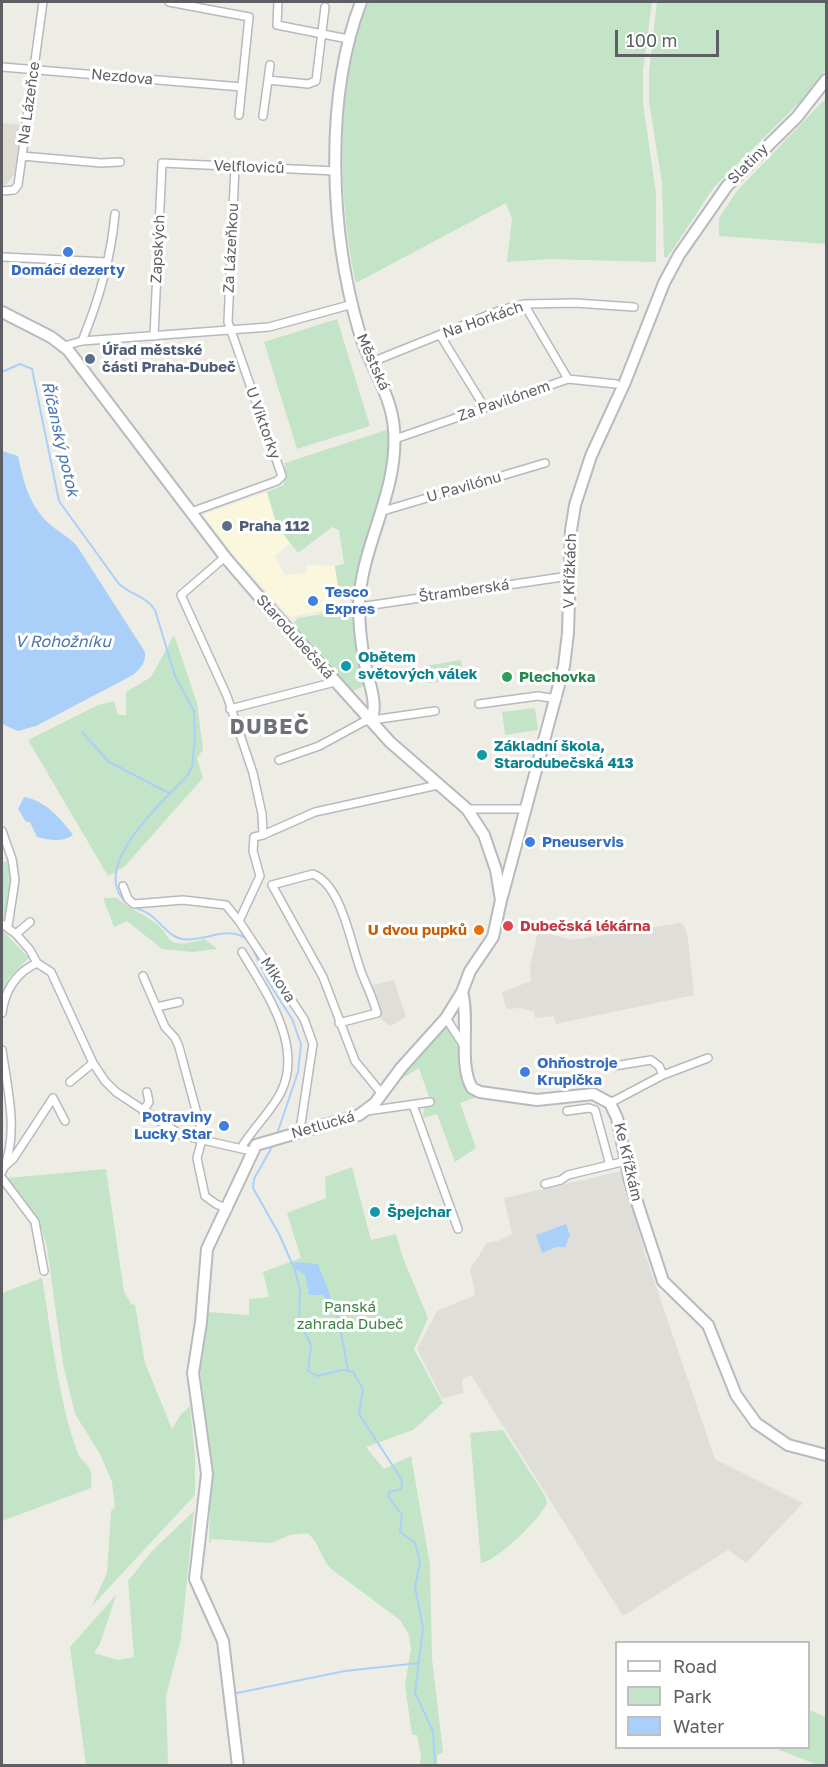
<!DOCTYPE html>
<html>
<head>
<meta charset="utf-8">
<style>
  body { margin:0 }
  #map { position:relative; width:828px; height:1767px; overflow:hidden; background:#eeede5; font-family:"Golos Text",sans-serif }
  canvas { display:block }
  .frame { position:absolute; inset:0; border:3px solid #5d5f64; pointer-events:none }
  .legend { position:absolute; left:615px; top:1641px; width:195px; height:108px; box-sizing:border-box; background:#fff; border:2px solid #bebfc1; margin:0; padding:8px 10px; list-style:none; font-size:18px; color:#5d5f64 }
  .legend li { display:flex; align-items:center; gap:12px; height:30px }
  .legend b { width:30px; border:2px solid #bebfc1 }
  .scale { position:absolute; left:615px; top:30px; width:104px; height:27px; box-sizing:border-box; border:3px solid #5d5f64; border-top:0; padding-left:8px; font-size:18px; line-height:21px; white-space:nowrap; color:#5d5f64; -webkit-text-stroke:4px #fff; paint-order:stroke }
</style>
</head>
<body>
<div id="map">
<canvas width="828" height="1767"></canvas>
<div class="frame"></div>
<ul class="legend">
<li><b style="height:8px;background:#fff"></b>Road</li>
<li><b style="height:16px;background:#c3e4c6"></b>Park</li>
<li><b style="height:16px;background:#aad0f9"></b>Water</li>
</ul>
<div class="scale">100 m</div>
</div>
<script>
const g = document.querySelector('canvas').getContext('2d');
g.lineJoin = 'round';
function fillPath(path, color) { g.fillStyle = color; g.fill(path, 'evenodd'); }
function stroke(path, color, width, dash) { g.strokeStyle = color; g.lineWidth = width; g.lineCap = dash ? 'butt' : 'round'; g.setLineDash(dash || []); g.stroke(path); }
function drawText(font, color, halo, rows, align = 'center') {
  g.font = font + ' "Golos Text",sans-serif'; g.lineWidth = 6; g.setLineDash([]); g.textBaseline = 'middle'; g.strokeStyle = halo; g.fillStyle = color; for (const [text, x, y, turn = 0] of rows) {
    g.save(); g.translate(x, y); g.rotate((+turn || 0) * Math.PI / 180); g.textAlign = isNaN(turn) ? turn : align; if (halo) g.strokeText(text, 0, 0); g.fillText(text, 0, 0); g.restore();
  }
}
const commercial = new Path2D(`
  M267,492L280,530L290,543L275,556L285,575L307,573V565L335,566L341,607L290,617L238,560L203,515Z`);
const industrial = new Path2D(`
  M680,923L684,925L688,939L694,995L556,1024L554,1016L535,1018L534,1012L520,1008L508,1009L505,1005L502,992L531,981L530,966L538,931L572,940Z
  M394,980L406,1017L390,1026L380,1018L372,985Z
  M622,1171L645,1254L715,1459L803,1503L746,1563L728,1550L623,1616L471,1375L462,1380L464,1393L442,1398L417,1349L437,1311L475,1295L470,1269L487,1243L498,1241L512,1234L504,1198Z`);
const education = new Path2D(`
  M2,123L21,125L14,175L2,189V195Z`);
const green = new Path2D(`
  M369,2H652L643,71V103L656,194V262L550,259L507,262L512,219L506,203L356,283C338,201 334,80 369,2Z
  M657,2H826V69L801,101L714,187L667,258L664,257L662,183L649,102V71Z
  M826,98V244L719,236V218L736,192Z
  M337,319L370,426L297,449L264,342Z
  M389,429L386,477L352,603L349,598L340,599L335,566L344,564L339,530L332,527L298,553L277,526L267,492L284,485L285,463Z
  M351,610L354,611L366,685L351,692L291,626L298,618Z
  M174,635L197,703L203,750L197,758L203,778L124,867L108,876L28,740L98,705L114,701L118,715H126V692L151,677Z
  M461,660L463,679L428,683L425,666Z
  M535,708L538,730L505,735L502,712Z
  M9,861L12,891L3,920L2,862Z
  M103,898H117C130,910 146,914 160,927C166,932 168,942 176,943C185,945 196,941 205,939L217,949L192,952L162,949L127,921L114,927Z
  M2,930L29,958L9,978L2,995Z
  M442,1028L449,1029L458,1047L465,1086L480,1096L460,1103L476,1148L455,1162L437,1114L423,1118L424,1108L432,1106L419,1068L395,1083L411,1060Z
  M352,1167L371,1240L396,1234L403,1258L428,1318L414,1349L443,1403L413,1430L366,1447L384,1469L411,1456L430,1565L432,1659L443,1752L437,1756V1765H420L421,1756L417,1735H412L405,1685L411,1649L409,1635L400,1620L330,1568C320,1556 319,1542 307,1533L290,1535L271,1543L212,1539L209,1544L211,1467L199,1360L207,1312L249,1315V1299L269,1297L263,1272L301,1258L287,1213L326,1198L325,1177Z
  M106,1169L124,1292L131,1304L135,1305L145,1363L172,1429L181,1414L190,1406L195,1458V1495L92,1606L107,1573L111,1511L115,1507L112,1482L100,1454L75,1414L63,1364L47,1247L38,1218L7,1178Z
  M42,1278C51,1331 59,1402 77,1451C84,1469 94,1460 91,1488L2,1521V1293Z
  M503,1430L545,1496L547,1503C541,1518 496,1562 481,1563L470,1433Z
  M194,1511L181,1639L166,1696L168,1765H86L70,1647L116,1595L100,1644L94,1653L118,1660L134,1657L128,1581L153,1550Z
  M809,1710L826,1717V1765H818L774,1748H808Z`);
const water = new Path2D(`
  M2,451L18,456C24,483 29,507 52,526C60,533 69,537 77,546L145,652C146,663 141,668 133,675L36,726L18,731L2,724Z
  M24,797C44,800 61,818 73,835C61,843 50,840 37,837L30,822H26L18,809Z
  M566,1224L570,1235L565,1247H556L542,1253L536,1235Z
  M297,1262L318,1264L331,1297L328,1301L323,1295H309L305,1275L296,1269L294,1263Z`);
const stream = new Path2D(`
  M2,372L20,364L32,369L59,501L119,584C130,594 147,597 155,610L175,676L194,711L195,739L192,767L187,776C165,799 94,862 122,898C129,908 140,908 149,914C160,921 169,937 182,939C204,943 228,923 249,941L268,981L292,1019L301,1044L298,1072L277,1134
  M82,732L109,762L169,793
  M273,1145L254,1179L253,1188L279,1234L295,1270L300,1290L299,1320L311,1345L308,1371L317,1376L342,1370L353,1372L363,1389L359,1414L402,1480L401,1489L389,1492L388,1496L402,1515L400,1532L415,1543L420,1562L415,1587L423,1628L415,1693L433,1731L435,1766
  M329,1298L337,1311L348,1370
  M237,1693L345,1671L419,1663`);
const street = new Path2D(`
  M169,2L249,17L239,115
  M278,2L277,25L348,39
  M2,67L242,87
  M268,80L270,65
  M263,116L268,80L308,84L316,81L325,7
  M22,156L101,163L120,162
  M2,191L14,190L18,185L43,2
  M2,257L107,262
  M524,304L568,379
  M440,335L485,408
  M154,336L162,163L336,171
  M82,341C99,300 111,258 115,214
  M64,346L82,341L269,327L353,304
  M372,362L501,310L524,304L575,303L634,307
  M395,439L568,379L616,384
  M383,511L545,463
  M191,512L277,481L282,476L228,322L235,167
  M225,557L181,595L227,696L253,773L262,814L263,835L254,837L253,851L260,876L239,921L304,1019L313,1044L300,1130
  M359,607L569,576
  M479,704L538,696L557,699
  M230,709L335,682
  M279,760L319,746L365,721L435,711
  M467,809H527
  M2,831L12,859L15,880L8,926
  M263,835L315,812L438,785
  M123,886L128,899L134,904L183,900L226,905L239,921
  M2,924L16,934L30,950L37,963L51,972L93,1063L105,1081L116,1092L181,1135L251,1151
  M16,934L30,922
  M143,976L165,1027L175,1038L179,1047L203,1136L197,1158L205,1196L216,1204L228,1209
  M157,1007L179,1002
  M2,1013C5,991 15,973 37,963
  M446,1018L464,1046
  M339,1023L377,1013C372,996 368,989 362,974C351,947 343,886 313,874L272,885L323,977L355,1061L382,1094
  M2,1050C7,1087 20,1136 2,1172
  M614,1066L651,1060L659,1066L663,1075
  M70,1082L93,1063
  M53,1098L65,1121
  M610,1103L663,1075L708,1058
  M413,1105L458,1229
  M143,1111L149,1102L147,1092
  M367,1111L430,1102
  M567,1111L589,1108L595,1110L610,1165
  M241,1148C253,1128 271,1112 281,1092C304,1045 265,991 242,952
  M5,1166L13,1159L53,1098
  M2,1178L35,1222L44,1271
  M545,1184L561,1180L568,1175L626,1161`);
const secondary = new Path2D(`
  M361,2C324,98 330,233 359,331C369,366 391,392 394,429C399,493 361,544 359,605C359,623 361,642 364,659C367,679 379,702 371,721
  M2,312L51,337L68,350L225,557L255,592L390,742L467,809L484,835L496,870L501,900L493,937L470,971L462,992L446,1018L401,1068L375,1103L359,1115L256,1145L207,1249L201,1322L193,1373L207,1474L195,1579L223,1641L238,1766
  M502,897L564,666L568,633L571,530L575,505L591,456L625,382L664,283L679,255L727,186L797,117L826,80
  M462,992C470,1020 458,1064 472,1088L480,1092L537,1100L593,1094L610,1103L617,1118L630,1181L663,1281L708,1325L736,1395L756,1423L788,1445L826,1455`);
const markers = [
  [68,252,6,"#3f7fe0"],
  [90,359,6,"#5c6f8a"],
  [227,526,6,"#5c6f8a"],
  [313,601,6,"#3f7fe0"],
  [346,666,6,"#0f9aa8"],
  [507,677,6,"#2e9e5b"],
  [482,755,6,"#0f9aa8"],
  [530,842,6,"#3f7fe0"],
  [508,926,6,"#e0444e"],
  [479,930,6,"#e8710a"],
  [525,1072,6,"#3f7fe0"],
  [224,1126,6,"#3f7fe0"],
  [375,1212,6,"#0f9aa8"]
];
const streetNames = [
  ["Nezdova",122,77,5],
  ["Na Lázeňce",29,103,-82],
  ["Slatiny",748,164,-45],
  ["Velfloviců",249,167,2],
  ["Za Lázeňkou",231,248,-87],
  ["Zapských",158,249,-87],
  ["Na Horkách",483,320,-19],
  ["Městská",373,362,66],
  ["Za Pavilónem",504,401,-19],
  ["U Viktorky",263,423,70],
  ["U Pavilónu",464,487,-16],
  ["V Křížkách",570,571,-88],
  ["Štramberská",464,591,-8],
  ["Starodubečská",295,637,48],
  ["Mikova",278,980,57],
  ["Netlucká",323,1125,-16],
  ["Ke Křížkám",628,1162,77]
];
const shopNames = [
  ["Domácí dezerty",68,270,"center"],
  ["Tesco",325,592],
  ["Expres",325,609],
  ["Pneuservis",542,842],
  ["Ohňostroje",537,1063],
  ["Krupička",537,1080],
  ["Potraviny",212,1117,"right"],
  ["Lucky Star",212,1134,"right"]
];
const serviceNames = [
  ["Úřad městské",102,350],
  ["části Praha-Dubeč",102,367],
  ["Praha 112",239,526]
];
const cultureNames = [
  ["Obětem",358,657],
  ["světových válek",358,674],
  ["Základní škola,",494,746],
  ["Starodubečská 413",494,763],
  ["Špejchar",387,1212]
];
const leisureNames = [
  ["Plechovka",519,677]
];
const healthNames = [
  ["Dubečská lékárna",520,926]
];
const foodNames = [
  ["U dvou pupků",467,930]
];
const parkNames = [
  ["Panská",350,1307],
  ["zahrada Dubeč",350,1324]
];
const waterNames = [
  ["Říčanský potok",60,439,77],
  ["V Rohožníku",63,642]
];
const districtNames = [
  ["DUBEČ",270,727]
];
fillPath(commercial, '#fbf7dd');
fillPath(industrial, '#e0ded9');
fillPath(education, '#dedcd3');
fillPath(green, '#c3e4c6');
fillPath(water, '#aad0f9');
stroke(stream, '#aad0f9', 2);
stroke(street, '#b7b9be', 10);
stroke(secondary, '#b8bac0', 14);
stroke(street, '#fff', 7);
stroke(secondary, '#fff', 10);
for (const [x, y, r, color] of markers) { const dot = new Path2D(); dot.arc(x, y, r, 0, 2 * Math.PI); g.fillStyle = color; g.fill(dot); stroke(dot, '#fff', 2); }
drawText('15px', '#5d5f64', '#fff', streetNames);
drawText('bold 15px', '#366cbe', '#fff', shopNames, 'left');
drawText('bold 15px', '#4e5e75', '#fff', serviceNames, 'left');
drawText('bold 15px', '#0d838f', '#fff', cultureNames, 'left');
drawText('bold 15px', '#27864d', '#fff', leisureNames, 'left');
drawText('bold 15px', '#be3a42', '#fff', healthNames, 'left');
drawText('bold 15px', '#c56008', '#fff', foodNames, 'right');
drawText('15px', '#3c8445', '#fff', parkNames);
drawText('italic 16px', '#4b76b2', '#fff', waterNames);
g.letterSpacing = '1.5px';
drawText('bold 21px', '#6e7176', '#fff', districtNames);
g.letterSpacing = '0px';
</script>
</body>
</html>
